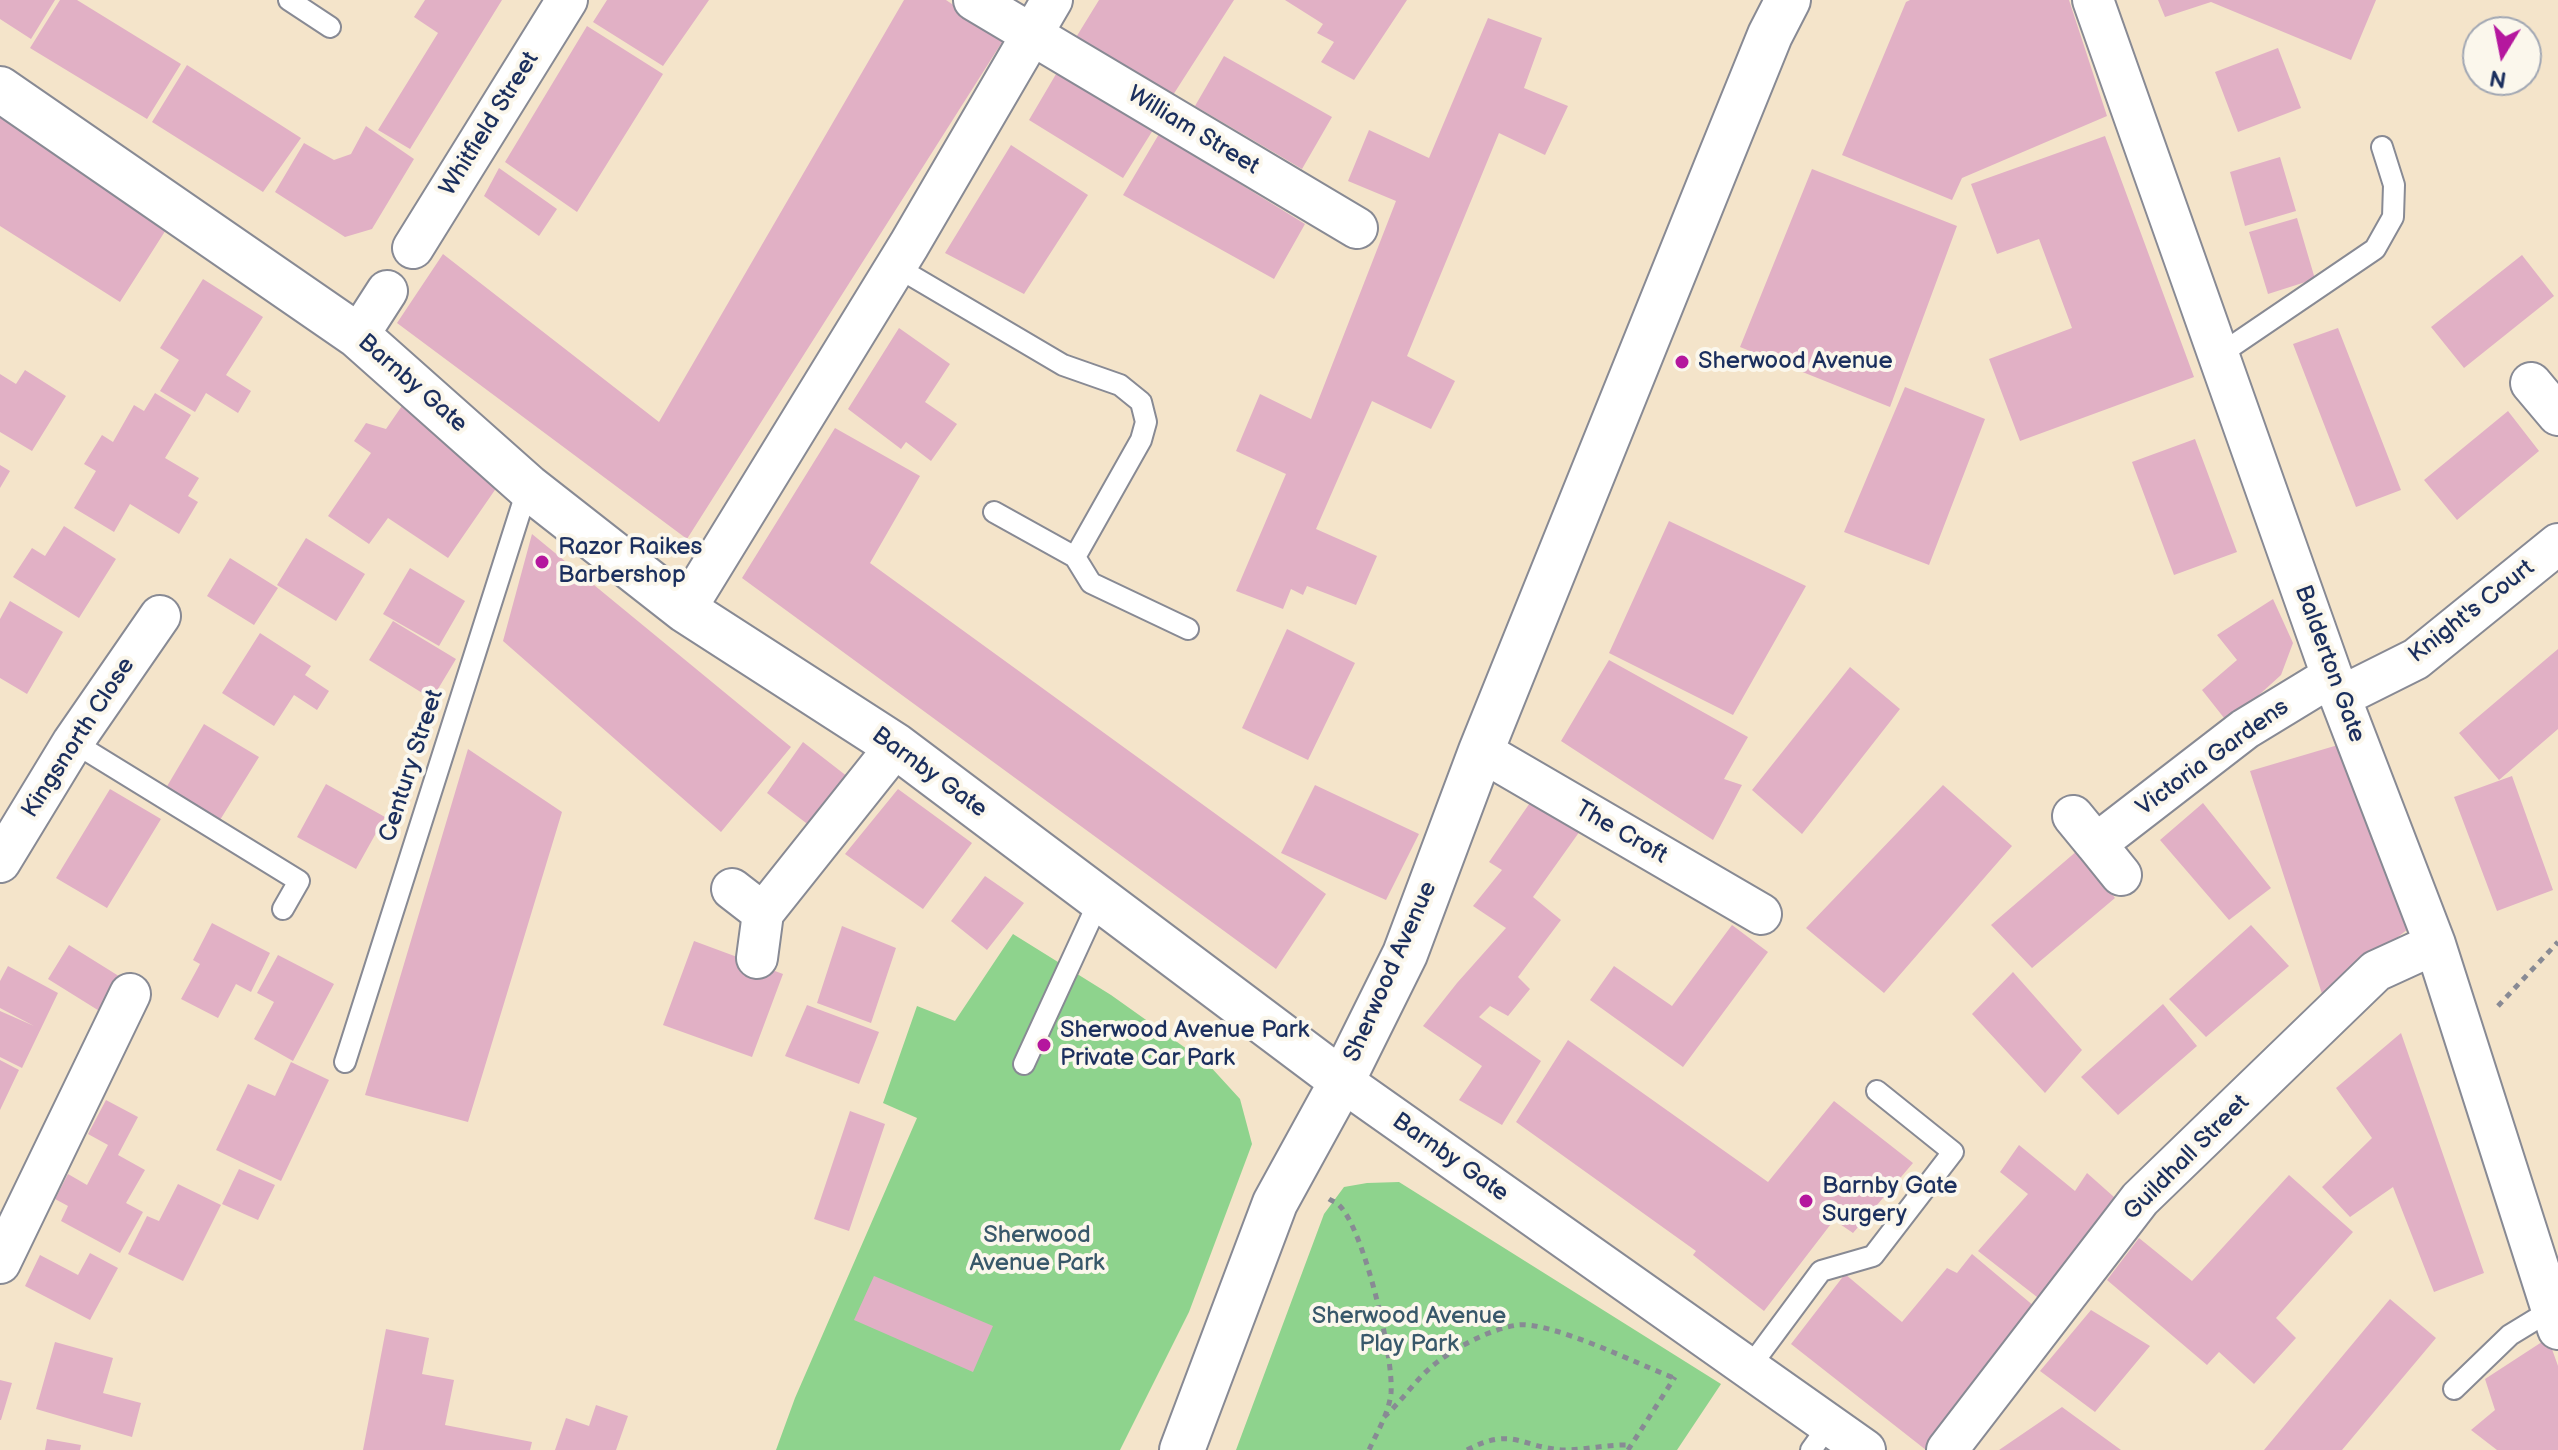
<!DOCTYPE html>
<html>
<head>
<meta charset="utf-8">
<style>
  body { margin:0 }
  #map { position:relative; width:2558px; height:1450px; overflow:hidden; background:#f4e4ca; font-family:"Balsamiq Sans",sans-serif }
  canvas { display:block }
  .north { position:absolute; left:2462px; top:16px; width:80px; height:80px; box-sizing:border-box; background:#fbf7ec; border:2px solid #a1a7b3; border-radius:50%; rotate:190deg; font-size:22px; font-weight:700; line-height:32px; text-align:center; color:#1b2f5e }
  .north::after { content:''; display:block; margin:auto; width:28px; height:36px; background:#b5179e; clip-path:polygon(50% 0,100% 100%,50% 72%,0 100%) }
</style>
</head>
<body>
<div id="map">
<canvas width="2558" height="1450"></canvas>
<div class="north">N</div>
</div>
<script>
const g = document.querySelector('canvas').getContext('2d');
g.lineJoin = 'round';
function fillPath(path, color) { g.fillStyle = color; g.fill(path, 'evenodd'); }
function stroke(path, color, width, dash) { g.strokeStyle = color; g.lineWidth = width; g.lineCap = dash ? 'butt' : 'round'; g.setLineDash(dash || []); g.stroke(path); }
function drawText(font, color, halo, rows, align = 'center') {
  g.font = font + ' "Balsamiq Sans",sans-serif'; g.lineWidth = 8; g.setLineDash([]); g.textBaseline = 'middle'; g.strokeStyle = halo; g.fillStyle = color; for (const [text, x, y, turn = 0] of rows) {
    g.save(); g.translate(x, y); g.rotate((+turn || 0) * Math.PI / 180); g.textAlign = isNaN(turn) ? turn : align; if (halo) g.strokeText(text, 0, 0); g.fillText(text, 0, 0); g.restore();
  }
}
const green = new Path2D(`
  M1013,934L1111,995L1208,1064L1240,1099L1252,1144L1189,1312L1120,1450H776L795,1398L917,1118L883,1103L917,1006L955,1021Z
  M1399,1182L1721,1384L1677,1450H1236L1324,1214L1344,1187L1367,1183Z`);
const building = new Path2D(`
  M0,0H55L31,39L0,19Z
  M60,0H77L181,64L147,119L30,48Z
  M425,0H502L410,149L378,130L438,33L414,17Z
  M607,0H709L663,66L593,22Z
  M904,0H946L1004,39L687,539L397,323L443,254L659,422Z
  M1099,0H1234L1173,95L1075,39Z
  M1285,0H1407L1354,80L1321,62L1334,42L1317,33L1323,24Z
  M1910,0H2069L2107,116L1962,178L1952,200L1842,155L1906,2Z
  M2158,0H2376L2351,60L2211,2L2165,17Z
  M1488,18L1542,38L1524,88L1568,106L1545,155L1499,133L1407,356L1455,381L1431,429L1372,401L1316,529L1377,556L1356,605L1307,586L1303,595L1291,589L1283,609L1236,591L1286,474L1236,451L1260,394L1311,419L1396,201L1348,181L1369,130L1429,158Z
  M587,26L663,74L577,212L505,162Z
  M2278,48L2301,108L2238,132L2215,72Z
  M1224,56L1332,117L1302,169L1195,106Z
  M187,65L301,138L263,192L152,122Z
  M1059,69L1153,130L1123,178L1029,120Z
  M0,117L169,225L120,302L0,226Z
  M366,126L414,159L372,229L345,237L275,192L304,143L334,160L351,154Z
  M1159,134L1305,224L1274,279L1123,195Z
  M2105,136L2194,377L2020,441L1989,359L2072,328L2039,239L1997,254L1971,184Z
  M1011,145L1088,195L1024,294L945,253Z
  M2280,157L2296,211L2245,226L2230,172Z
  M499,168L557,209L539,236L484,196Z
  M1812,169L1957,226L1890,407L1740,347Z
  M2297,218L2315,279L2268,294L2249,232Z
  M2522,255L2554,296L2464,368L2431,327Z
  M203,279L263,317L226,375L251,391L238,413L206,393L195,412L160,391L179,360L160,348Z
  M899,328L950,364L925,402L957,424L931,461L906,442L901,449L848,409Z
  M2338,328L2401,490L2356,507L2293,344Z
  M25,370L66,396L32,451L0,432V374L16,384Z
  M1905,387L1985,419L1929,565L1844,532Z
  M155,393L191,415L165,458L199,478L188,496L198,502L179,534L130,504L114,532L74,508L96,471L84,464L102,435L113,442L134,405L144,411Z
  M406,400L508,471L448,558L388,518L369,544L328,516L371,453L354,441L366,423L386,429Z
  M2508,411L2539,451L2457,520L2424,480Z
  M835,428L920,476L870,563L1326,894L1276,969L742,578Z
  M2195,439L2237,552L2174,575L2132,462Z
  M0,465L10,471L0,488Z
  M1669,521L1806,586L1733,715L1609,653Z
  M64,526L116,559L79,618L13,577L32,548L45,556Z
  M532,534L791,747L721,832L503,641Z
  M306,538L365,574L336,621L277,585Z
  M230,558L278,588L254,625L207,596Z
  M410,568L465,601L439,646L383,614Z
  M2273,599L2293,643L2281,675L2228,723L2202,690L2237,660L2217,635Z
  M10,601L63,632L27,694L0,678V619Z
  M393,621L456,659L432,699L369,660Z
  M1287,629L1355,663L1308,760L1242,728Z
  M260,633L311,666L305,675L329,691L317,710L294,695L274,726L222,693Z
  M2558,649V729L2499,780L2459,733Z
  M1609,660L1748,737L1724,779L1742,785L1713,840L1561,741Z
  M1850,667L1900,709L1802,834L1752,790Z
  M204,724L259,757L220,820L166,788Z
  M803,742L848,777L810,826L767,793Z
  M2338,745L2408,929L2323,997L2250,771Z
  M468,749L562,812L468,1122L365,1095Z
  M2512,776L2553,890L2497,911L2454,797Z
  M326,784L385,817L356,869L297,837Z
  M1315,785L1419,834L1386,900L1281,853Z
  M1943,785L2012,846L1884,993L1806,928Z
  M110,789L161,819L107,908L56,878Z
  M898,789L972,843L923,909L845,854Z
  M1534,797L1580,831L1533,897L1561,920L1518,977L1530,989L1508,1016L1490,1006L1479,1017L1541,1061L1502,1125L1459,1100L1482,1066L1423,1026L1457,983L1506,928L1473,906L1502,870L1489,862Z
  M2203,803L2271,888L2229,920L2160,840Z
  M2078,850L2115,898L2032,968L1991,925Z
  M985,876L1024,903L987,950L951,921Z
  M212,923L270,953L251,992L236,984L218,1018L181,999L200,964L193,960Z
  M1732,925L1768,952L1683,1067L1590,1000L1614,966L1672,1006Z
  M2251,925L2289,966L2206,1037L2169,999Z
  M842,926L896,948L871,1023L817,1003Z
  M694,941L783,974L752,1057L663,1025Z
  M69,945L130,983L109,1017L48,979Z
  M278,955L334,984L293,1061L254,1039L274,1002L257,993Z
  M8,966L58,993L22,1068L0,1057V1011L34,1026L0,1008V981Z
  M2013,972L2082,1050L2045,1093L1972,1014Z
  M2163,1004L2197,1046L2118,1115L2081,1077Z
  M807,1005L879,1032L859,1084L785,1056Z
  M2401,1033L2484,1273L2434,1292L2393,1187L2350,1217L2322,1187L2372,1138L2336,1088Z
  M1568,1040L1768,1182L1834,1101L1913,1163L1853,1233L1834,1220L1764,1311L1693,1255L1696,1251L1516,1122Z
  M0,1060L19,1070L0,1110Z
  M291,1062L329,1080L281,1181L216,1150L248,1084L275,1096Z
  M106,1100L138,1117L118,1155L145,1170L126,1203L143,1212L120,1253L61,1221L68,1206L55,1199L68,1174L87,1185L108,1145L88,1134Z
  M850,1111L885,1124L849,1231L814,1219Z
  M2019,1145L2075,1191L2087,1173L2123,1205L2046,1304L1978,1251L2028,1194L2000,1172Z
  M239,1169L275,1185L258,1220L222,1204Z
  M2289,1175L2353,1232L2276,1318L2296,1338L2254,1384L2219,1352L2207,1365L2107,1280L2139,1238L2192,1281Z
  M178,1184L221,1205L183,1281L128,1254L147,1216L159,1221Z
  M90,1253L118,1268L90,1320L25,1286L40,1255L78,1275Z
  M1972,1254L2041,1312L1931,1450H1926L1791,1344L1845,1274L1902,1322L1947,1268L1957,1273Z
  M874,1276L993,1326L973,1372L854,1320Z
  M2390,1299L2436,1338L2342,1450H2264Z
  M2091,1310L2150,1346L2095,1412L2040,1371Z
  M386,1329L429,1338L422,1374L454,1380L445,1425L532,1442L530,1450H363Z
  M2548,1338L2558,1366V1450H2497L2471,1430L2495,1410L2485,1379Z
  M55,1342L113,1358L103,1393L141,1403L132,1437L36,1409Z
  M0,1380L12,1383L1,1420H0Z
  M596,1405L628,1416L616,1450H555L566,1418L589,1426Z
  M2062,1407L2121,1450H1999Z
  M47,1439L81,1445L80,1450H45Z`);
const path = new Path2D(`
  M2498,1006L2558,942
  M1329,1199C1332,1201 1336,1202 1339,1205C1364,1229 1394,1357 1391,1393C1389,1413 1377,1432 1369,1450
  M1384,1417C1401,1402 1414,1382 1430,1368C1452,1349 1489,1329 1518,1325C1551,1321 1640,1365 1674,1378
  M1467,1450C1513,1426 1520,1447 1563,1450C1585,1450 1609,1444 1631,1445
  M1628,1450L1675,1377`);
const lane = new Path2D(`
  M289,0L330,27
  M895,266L1063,365L1120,385L1141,402L1146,422L1141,440L1075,557
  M2219,355L2375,249L2393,217L2394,185L2382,147
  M994,512L1075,557L1091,583L1188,629
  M73,742L299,881L283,909
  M345,1062L528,487
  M1024,1064L1099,901
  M1749,1368L1821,1271L1873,1256L1953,1152L1877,1091
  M2454,1389L2510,1335L2551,1310
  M1811,1450L1829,1425`);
const street = new Path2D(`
  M974,0L1357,228
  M2093,0L2332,676L2435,944L2558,1329
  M413,248L567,0
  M358,336L387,291
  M2531,383L2558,415
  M685,610L909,245L1052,0
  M2340,697L2416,659L2558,544
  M1481,751L1761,914
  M2073,816L2096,844
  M0,862L73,742L160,616
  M2121,875L2096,844L2245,729L2332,676
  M732,889L763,913
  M757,958L763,913L896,746
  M1342,1081L1865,1450
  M0,1263L130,994
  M1947,1450L2140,1199L2376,971L2435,944`);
const secondary = new Path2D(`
  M0,89L358,336L528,487L685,610L896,746L1342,1081
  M1182,1450L1275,1203L1342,1081L1405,954L1481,751L1716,168L1770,35L1788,0`);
const markers = [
  [1682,362,8,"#b5179e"],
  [542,562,8,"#b5179e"],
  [1044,1045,8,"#b5179e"],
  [1806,1201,8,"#b5179e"]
];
const streetNames = [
  ["Whitfield Street",490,124,-58],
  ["William Street",1193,131,31],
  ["Barnby Gate",412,384,41],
  ["Knight's Court",2472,612,-38],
  ["Balderton Gate",2329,664,70],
  ["Kingsnorth Close",79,738,-57],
  ["Victoria Gardens",2213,758,-36],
  ["Century Street",412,766,-72],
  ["Barnby Gate",929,773,36],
  ["The Croft",1621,833,30],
  ["Sherwood Avenue",1391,972,-66],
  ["Barnby Gate",1450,1158,35],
  ["Guildhall Street",2187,1158,-45]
];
const poiNames = [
  ["Sherwood Avenue",1698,362],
  ["Razor Raikes",558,548],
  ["Barbershop",558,576],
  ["Sherwood Avenue Park",1060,1031],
  ["Private Car Park",1060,1059],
  ["Barnby Gate",1822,1187],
  ["Surgery",1822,1215]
];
const parkNames = [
  ["Sherwood",1037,1236],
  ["Avenue Park",1037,1264],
  ["Sherwood Avenue",1409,1317],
  ["Play Park",1409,1345]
];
fillPath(green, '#8ed38d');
fillPath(building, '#e1b0c5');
stroke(lane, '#888a94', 24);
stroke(street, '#888a94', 44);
stroke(secondary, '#888a94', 48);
stroke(path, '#888a94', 5, [6, 6]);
stroke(lane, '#fff', 20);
stroke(street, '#fff', 40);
stroke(secondary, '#fff', 44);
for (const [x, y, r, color] of markers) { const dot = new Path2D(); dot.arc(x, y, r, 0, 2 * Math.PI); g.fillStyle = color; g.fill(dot); stroke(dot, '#fbf7ec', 3); }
drawText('24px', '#1b2f5e', '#fbf7ec', streetNames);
drawText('24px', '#1b2f5e', '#fbf7ec', poiNames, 'left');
drawText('24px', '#38586a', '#fbf7ec', parkNames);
</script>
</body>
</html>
